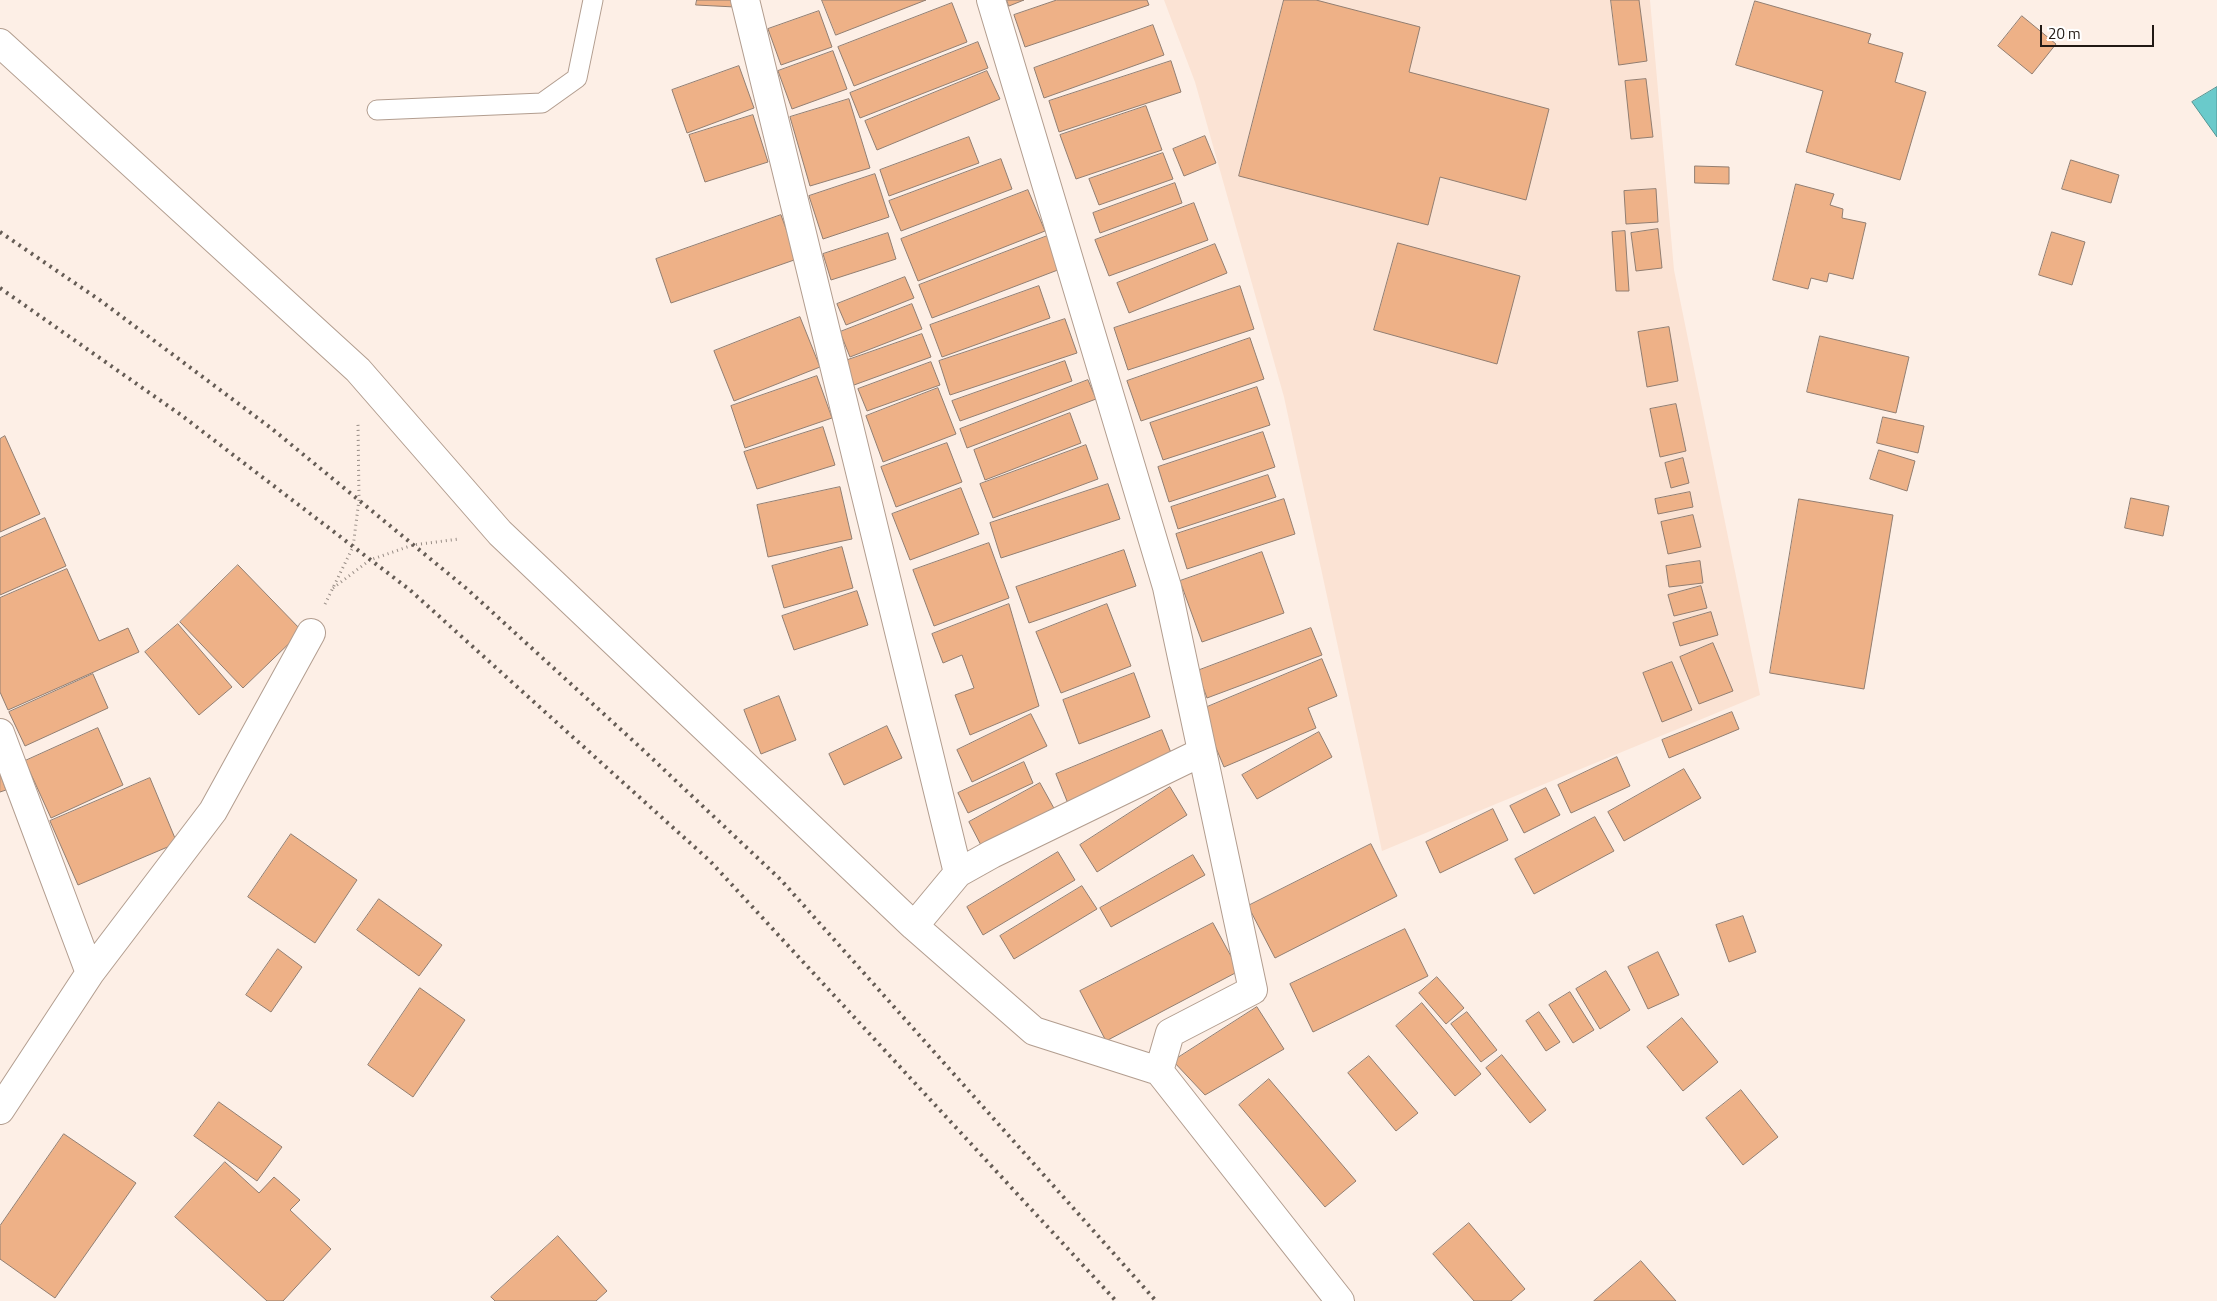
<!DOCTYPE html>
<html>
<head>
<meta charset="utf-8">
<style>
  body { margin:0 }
  #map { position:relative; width:2217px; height:1301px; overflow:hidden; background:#fdefe6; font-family:"Titillium Web",sans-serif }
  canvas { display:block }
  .scale { position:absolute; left:2040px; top:25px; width:114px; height:22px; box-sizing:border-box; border:2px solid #211914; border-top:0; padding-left:6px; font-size:15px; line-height:18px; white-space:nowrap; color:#211914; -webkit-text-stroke:4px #fff; paint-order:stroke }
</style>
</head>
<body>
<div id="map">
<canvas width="2217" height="1301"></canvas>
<div class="scale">20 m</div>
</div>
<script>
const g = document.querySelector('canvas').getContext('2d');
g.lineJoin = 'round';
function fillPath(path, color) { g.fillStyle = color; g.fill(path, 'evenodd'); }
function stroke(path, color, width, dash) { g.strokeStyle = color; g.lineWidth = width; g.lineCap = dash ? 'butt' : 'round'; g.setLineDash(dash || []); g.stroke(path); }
const built = new Path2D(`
  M1164,0H1650L1674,270L1760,695L1382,851L1284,397L1195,82Z`);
const water = new Path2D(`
  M2217,87V137L2192,102Z`);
const building = new Path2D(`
  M697,0H736L735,7L696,5Z
  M822,0H926L836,35Z
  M1007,0H1024L1009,6Z
  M1057,0H1147L1149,5L1025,47L1014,15Z
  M1284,0H1316L1420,27L1409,72L1549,109L1526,200L1440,177L1428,225L1239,176Z
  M1611,0H1639L1647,61L1619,65Z
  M1755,1L1871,34L1868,43L1903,53L1895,82L1926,92L1900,180L1806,152L1823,91L1736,65Z
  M952,3L967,42L854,86L838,47Z
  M819,11L832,47L781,65L768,29Z
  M2022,16L2056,44L2032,74L1998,46Z
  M1153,25L1164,55L1044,98L1034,68Z
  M978,42L988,68L860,118L850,93Z
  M833,51L847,89L792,109L778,71Z
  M1171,61L1181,92L1059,132L1049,101Z
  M739,66L754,108L687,133L672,90Z
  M987,71L1000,99L877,150L865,121Z
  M1646,79L1653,137L1631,139L1625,81Z
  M849,99L870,168L810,186L790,117Z
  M1146,106L1162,150L1076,179L1060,135Z
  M753,115L768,162L705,182L689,135Z
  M1205,136L1216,163L1184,176L1173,149Z
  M969,137L979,163L889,196L880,170Z
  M1163,153L1173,179L1099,205L1089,179Z
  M1001,159L1012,189L901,231L889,201Z
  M2071,160L2119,175L2111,203L2062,189Z
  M1695,166L1729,167V184L1695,183Z
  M875,174L889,217L823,239L809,196Z
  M1175,183L1182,203L1100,233L1093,213Z
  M1796,184L1834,194L1830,205L1843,209L1842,218L1866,223L1853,279L1829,273L1827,282L1811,278L1808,289L1773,280Z
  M1656,189L1658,222L1626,224L1624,191Z
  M1028,190L1045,231L918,281L901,239Z
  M1194,203L1208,240L1109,276L1095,240Z
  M781,215L797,259L671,303L656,259Z
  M1658,229L1662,268L1636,271L1631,233Z
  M1625,231L1629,291H1616L1612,232Z
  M2052,232L2085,242L2072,285L2039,275Z
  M888,233L896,259L831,280L823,254Z
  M1050,235L1063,268L932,318L919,285Z
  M1398,243L1520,276L1497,364L1374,330Z
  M1215,244L1227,273L1129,313L1117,283Z
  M905,277L914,298L846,325L837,304Z
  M1039,286L1050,318L942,357L930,325Z
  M1240,286L1254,329L1128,370L1114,328Z
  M912,304L922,329L850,357L840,332Z
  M800,317L820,367L734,401L714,351Z
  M1065,319L1077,353L950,395L939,361Z
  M1669,327L1678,381L1647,387L1638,332Z
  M922,334L931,357L854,385L845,361Z
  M1820,336L1909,357L1896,413L1807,392Z
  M1250,338L1264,379L1141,421L1127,381Z
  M1065,361L1072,381L960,421L952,401Z
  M931,362L940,385L867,411L858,389Z
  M817,376L832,418L745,448L731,406Z
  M1088,380L1096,399L967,448L960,429Z
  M1257,387L1270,425L1163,460L1150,423Z
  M938,388L956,434L883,462L866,416Z
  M1676,404L1686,451L1660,457L1650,409Z
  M1070,413L1081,443L985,480L974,450Z
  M1883,417L1924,426L1918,453L1877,443Z
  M823,427L835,465L757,489L744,452Z
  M1263,432L1275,467L1169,502L1158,467Z
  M5,436L40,514L0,532V439Z
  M947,443L962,482L896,507L881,467Z
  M1086,445L1098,479L993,518L980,484Z
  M1879,450L1915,461L1907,491L1870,479Z
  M1683,458L1689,483L1671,488L1665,463Z
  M1268,475L1276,497L1178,529L1171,507Z
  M1108,484L1120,519L1001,558L990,523Z
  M840,487L852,539L768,557L757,505Z
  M961,488L979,534L910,560L892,514Z
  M1690,492L1693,507L1658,514L1655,499Z
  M2131,498L2169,506L2163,536L2125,528Z
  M1284,499L1295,534L1187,569L1176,534Z
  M1799,499L1893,515L1864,689L1770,673Z
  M1693,515L1701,547L1668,554L1661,522Z
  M45,518L66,566L0,595V538Z
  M989,543L1009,598L934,626L913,570Z
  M842,547L853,588L784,608L772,566Z
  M1124,550L1136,586L1029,623L1016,587Z
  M1262,552L1284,613L1202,642L1180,581Z
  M1700,561L1703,583L1669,587L1666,566Z
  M238,565L302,631L243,688L180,622Z
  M67,569L99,641L128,628L139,652L8,710L0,692V598Z
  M1701,586L1707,608L1674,616L1668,595Z
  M857,591L868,625L794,650L782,616Z
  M1009,604L1039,706L970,735L955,695L974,688L962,655L943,663L932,634Z
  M1107,604L1131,666L1061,693L1036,632Z
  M1711,612L1718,635L1680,646L1673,623Z
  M178,624L232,687L199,715L145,652Z
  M1311,628L1322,655L1207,698L1197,671Z
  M1713,643L1733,691L1699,704L1680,657Z
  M1322,659L1337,696L1308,708L1316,728L1224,767L1200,710Z
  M1672,662L1692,710L1662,722L1643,673Z
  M1134,673L1150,717L1079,744L1063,700Z
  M93,674L108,708L25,746L9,712Z
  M779,696L796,740L761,754L744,710Z
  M1732,712L1739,729L1669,758L1662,740Z
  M1031,714L1047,746L972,782L957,750Z
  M887,726L902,758L844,785L829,754Z
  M98,728L123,785L51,818L25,761Z
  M1162,730L1175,763L1069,806L1056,774Z
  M1319,732L1332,757L1257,799L1242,775Z
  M1617,757L1630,786L1571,813L1558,785Z
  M1024,762L1033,783L968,813L958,793Z
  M1684,769L1701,798L1624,841L1608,812Z
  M0,773L6,790L0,792Z
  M150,778L177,843L78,885L50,821Z
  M1040,783L1056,812L984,851L969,822Z
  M1170,787L1187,815L1097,872L1080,845Z
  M1546,788L1560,815L1524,833L1510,806Z
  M1493,809L1508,840L1440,873L1426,842Z
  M1595,817L1614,851L1534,894L1515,859Z
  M291,834L357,880L315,943L248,897Z
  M1371,844L1397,896L1275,958L1248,906Z
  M1058,852L1075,880L983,935L967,907Z
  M1193,855L1205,875L1111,927L1100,908Z
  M1082,886L1097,909L1014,959L1000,936Z
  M379,899L442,945L419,976L357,930Z
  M1743,916L1756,952L1729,962L1716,925Z
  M1213,923L1239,971L1106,1041L1080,991Z
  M1405,929L1428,976L1313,1032L1290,984Z
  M278,949L302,967L271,1012L246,995Z
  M1658,952L1679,995L1648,1009L1628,967Z
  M1606,971L1630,1010L1600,1029L1576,989Z
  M1437,977L1464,1008L1446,1024L1419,993Z
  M420,988L465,1020L413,1097L368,1065Z
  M1570,992L1594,1030L1573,1043L1549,1005Z
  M1422,1003L1481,1074L1455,1096L1396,1026Z
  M1257,1007L1284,1049L1205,1095L1173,1061Z
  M1467,1012L1497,1050L1481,1062L1451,1024Z
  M1539,1012L1560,1042L1546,1051L1526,1021Z
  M1682,1018L1718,1062L1683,1091L1647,1047Z
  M1502,1055L1546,1110L1530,1123L1486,1068Z
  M1369,1056L1418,1113L1396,1131L1348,1073Z
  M1269,1079L1356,1181L1325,1207L1239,1105Z
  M1741,1090L1778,1137L1743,1165L1706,1118Z
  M219,1102L282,1147L257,1181L194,1136Z
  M64,1134L136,1183L55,1298L0,1259V1226Z
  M225,1162L259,1193L274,1177L300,1200L290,1210L331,1249L283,1301H267L175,1217Z
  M1469,1223L1525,1289L1511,1301H1474L1433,1254Z
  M558,1236L607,1291L596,1301H495L491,1297Z
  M1641,1261L1676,1301H1594Z`);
const path = new Path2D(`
  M333,588L370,560L413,545L459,539
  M325,604L353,547L359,500L358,423`);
const lane = new Path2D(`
  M377,110L542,103L577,78L593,0`);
const street = new Path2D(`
  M745,0L958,873
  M991,0L1167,587L1253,990L1170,1033L1159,1071L1340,1301
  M0,43L358,370L500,533L914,926L1034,1031L1159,1071
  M0,733L90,973
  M914,926L958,873L992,854L1202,752
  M0,1110L90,973L213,811L311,633`);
const rail = new Path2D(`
  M0,232L101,301L271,428L467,589L641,748L781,880L1156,1301
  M0,288L181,415L410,590L710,861L1116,1301`);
fillPath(built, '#fbe3d4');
fillPath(water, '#6acacb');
stroke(water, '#549594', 1);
fillPath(building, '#eeb187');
stroke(building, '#927e71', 1);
stroke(lane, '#b29d8f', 21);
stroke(street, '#b29d8f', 30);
stroke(path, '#978c85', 3, [1, 4]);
stroke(lane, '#fff', 19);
stroke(street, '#fff', 28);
stroke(rail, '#655c55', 4, [2.5, 5]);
</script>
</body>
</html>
